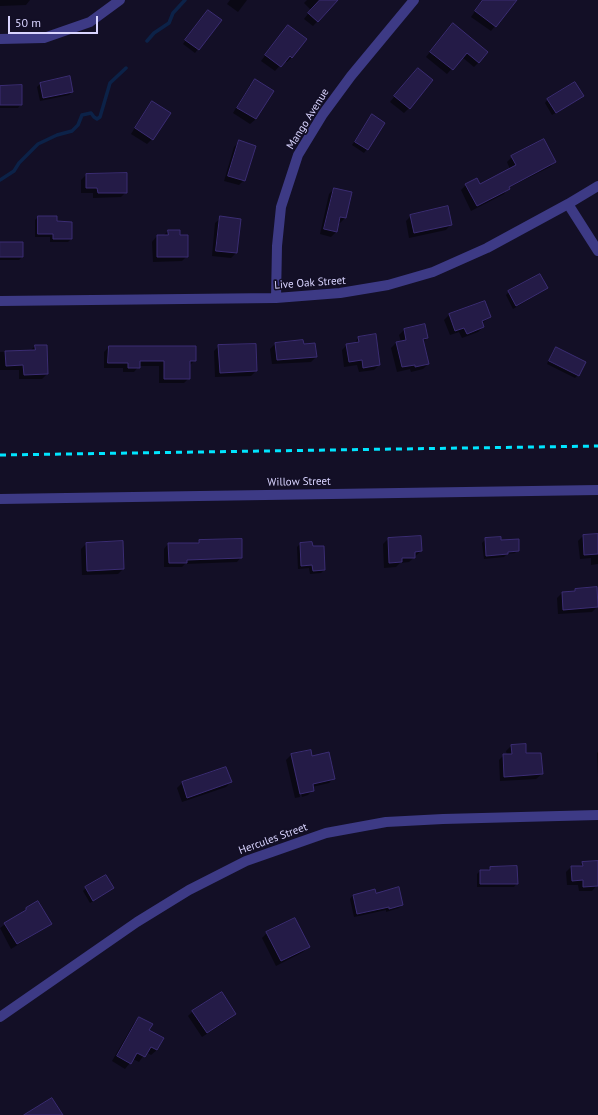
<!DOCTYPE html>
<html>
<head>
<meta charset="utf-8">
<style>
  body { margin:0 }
  #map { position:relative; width:598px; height:1115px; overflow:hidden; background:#130f26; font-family:"PT Sans",sans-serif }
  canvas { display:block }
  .scale { position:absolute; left:8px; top:16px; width:90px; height:18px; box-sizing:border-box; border:2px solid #d9d4ff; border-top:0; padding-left:5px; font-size:12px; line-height:14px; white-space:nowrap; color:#d9d4ff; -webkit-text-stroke:3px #130f26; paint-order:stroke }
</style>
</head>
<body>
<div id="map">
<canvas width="598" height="1115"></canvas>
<div class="scale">50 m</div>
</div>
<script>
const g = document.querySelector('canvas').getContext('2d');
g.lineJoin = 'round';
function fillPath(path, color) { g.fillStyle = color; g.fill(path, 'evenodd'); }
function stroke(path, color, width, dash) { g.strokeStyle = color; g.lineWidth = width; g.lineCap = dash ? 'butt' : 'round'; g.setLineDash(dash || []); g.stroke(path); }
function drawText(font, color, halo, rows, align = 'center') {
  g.font = font + ' "PT Sans",sans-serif'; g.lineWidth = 3.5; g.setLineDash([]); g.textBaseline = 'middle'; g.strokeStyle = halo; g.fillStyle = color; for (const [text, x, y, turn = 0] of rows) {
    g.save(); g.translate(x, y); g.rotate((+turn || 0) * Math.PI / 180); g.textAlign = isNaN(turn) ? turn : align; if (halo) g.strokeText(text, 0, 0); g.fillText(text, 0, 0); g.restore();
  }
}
const shadow = new Path2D(`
  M0,0H30L26,5L0,6Z
  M230,0H247L238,12L227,4Z
  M307,0H337L313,26L304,19L311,10L304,3Z
  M483,0H516L491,31L471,17Z
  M205,14L220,20L195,53L183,44Z
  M448,30L479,62L474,67L462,57L447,74L426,57Z
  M283,32L292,57L287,62L284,61L275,71L261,61Z
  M413,74L409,108L404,113L390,102Z
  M255,80L273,91L256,119L250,124L233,113L250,85Z
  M40,84L72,92L69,95L40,101L37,87Z
  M0,87L21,104L18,108H0Z
  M583,96L552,115L545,103L548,99Z
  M153,102L152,139L147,144L131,134L148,107Z
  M372,116L367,149L364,153L352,145Z
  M240,141L244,180L239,185L224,181L234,147Z
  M512,157L555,162L550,167L508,188L504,194L471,211L461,190L466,185L476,180L479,186L510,169L507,162Z
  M86,175L126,192L121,197L93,198V193H81V180Z
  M334,189L345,218L340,223L338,222L336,232L331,237L320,234L329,194Z
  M411,216L451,224L446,230L409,238L406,221Z
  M38,217L56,222L71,239L68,242H50V237H35V220Z
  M221,218L240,220L236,253L231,258L212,256L215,223Z
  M168,231L179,236L187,256L182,261L153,262L152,242L157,236H163Z
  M0,243L22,257L19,260H0Z
  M547,288L543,291L513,309L506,295L509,292Z
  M449,315L490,317L482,323L483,327L478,332L462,338L459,332L450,335L444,320Z
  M424,325L427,338L423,342L428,364L423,369L411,372L410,369L397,372L391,348L396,343L401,342L399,335L404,330Z
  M359,337L379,365L374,370L359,372L357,365L344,367L342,350L347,345L354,344Z
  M275,344L303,345L316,357L311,362L272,364L270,349Z
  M35,346L47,374L42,379H19V370H0V352L30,351Z
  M219,346L256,371L251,376L215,377L214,351Z
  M109,347H195V360L190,365L189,378L184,383H159V366H139L134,372H123V368H104V352Z
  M557,348L578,375L575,378L547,364L553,351Z
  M598,535V564L591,565V558L580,559L578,541L583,536Z
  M388,539L421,551L409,562L400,563L396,567L384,568L383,544Z
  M486,539L518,550L515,553L507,554L504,557L484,559L482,543Z
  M199,541L241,557L237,562L185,564L182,567H164V549L168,544H196Z
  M86,544L123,569L118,574L82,575L81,549Z
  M300,544L312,547H323L324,570L321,573L310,574L309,568L298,569L297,547Z
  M596,588L597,607L592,612L558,614L557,598L562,593L573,592L575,590Z
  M511,746L525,754L542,774L536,779L500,781L499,760L504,755H507L506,751Z
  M598,752V777L597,753Z
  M291,755L311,758L334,778L329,783L312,787L313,790L308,795L302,797L293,757H291L300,797L295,798L286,760Z
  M226,768L231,782L226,787L182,802L177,788L182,783Z
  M598,862V884L592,891H579L578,885H567L566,872L571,867H579L583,863Z
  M516,867L517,883L514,887H477V874L480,871H486L490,868Z
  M86,888H113L90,903L83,891Z
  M375,894L402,905L399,908L386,912V910L354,917L350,899L353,895Z
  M26,909L50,923L45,928L11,949L0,928Z
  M267,933L308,947L303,952L276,966L262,938Z
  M193,1011L235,1014L230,1019L202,1037L188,1016Z
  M139,1018L148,1030L163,1039L157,1050L151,1055L146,1052L139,1062L133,1059L125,1069L112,1061L134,1023Z`);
const stream = new Path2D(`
  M147,41L154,33L169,23L173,13L185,0
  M0,180L14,171L19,163L38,144L57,135L72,131L78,125L82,115L91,113L94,117L97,119L100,117L110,83L126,68`);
const building = new Path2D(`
  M320,0H338L318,22L308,13Z
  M483,0H517L496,27L475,11Z
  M208,10L222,20L199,50L185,40Z
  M453,23L488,52L479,63L467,53L453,70L430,52Z
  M288,25L307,39L292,58L290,56L281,67L265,55Z
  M418,68L433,80L410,109L394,96Z
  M70,76L73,92L43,98L40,83Z
  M255,79L274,91L256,119L237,108Z
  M575,82L584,96L556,113L547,99Z
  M22,85V105H0V86Z
  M152,101L171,113L153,140L135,128Z
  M372,114L385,123L368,150L355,142Z
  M544,139L556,162L509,187L510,189L477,206L465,184L477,178L480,184L516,165L511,156Z
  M239,140L256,146L245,181L228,176Z
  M127,173V193H98L97,188H86V174Z
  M334,188L352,192L346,218L340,217L337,232L324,229Z
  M448,206L452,225L414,233L410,215Z
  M38,216H57V221L72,222V239H53V234H38Z
  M220,216L241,219L237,253L216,251Z
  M168,230H180V235H188V257H157V235H168Z
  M0,242H23V257H0Z
  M540,274L548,288L516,306L508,291Z
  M485,301L491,317L482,321L484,327L467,334L464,328L455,331L449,314Z
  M425,324L428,338L423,339L429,364L415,367V365L402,367L396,342L406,340L404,329Z
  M376,334L380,365L363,368L362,360L349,362L346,344L359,342L358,337Z
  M303,340L304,344L315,343L317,357L277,360L275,343Z
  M256,344L257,371L220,373L218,345Z
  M35,345H47L48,374L24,375L23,365L6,366L5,351L35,350Z
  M109,346H196V361H190V379H164V361H140V368H128V363H108Z
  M556,347L586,362L579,376L549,361Z
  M598,534V554L584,555L583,535Z
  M421,536L422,551L415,552V558H402V562L389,563L388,538Z
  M501,537V540L519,539V551L508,552V554L486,556L485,538Z
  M242,539V558L187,560V563H169L168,543H199V540Z
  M123,541L124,569L87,571L86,543Z
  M312,542L313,546H324L325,570L313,571L312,565L301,566L300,543Z
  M597,587L598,607L563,610L562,592L575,591V589Z
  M526,744V753H541L543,774L504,777L503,754H512L511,745Z
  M311,750L312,756L329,752L335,779L313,784L314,791L300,794L291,754Z
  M226,767L232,782L187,798L182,782Z
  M598,861V886L583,887V880L572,881L571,866H583L582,862Z
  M517,866L518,884H480V870H490V867Z
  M106,875L114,888L93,901L85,887Z
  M399,887L403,905L389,909V907L357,914L353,895L375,889L376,893Z
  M38,901L52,924L17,944L4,923L26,910V908Z
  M295,918L310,947L281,961L266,932Z
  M222,992L236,1014L207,1033L192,1011Z
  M139,1017L153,1024L149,1030L164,1038L157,1050L151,1047L145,1057L137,1053L131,1064L117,1056Z
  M52,1098L63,1115H24Z`);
const minor = new Path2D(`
  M0,39L44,38L90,22L120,0
  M568,204L598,251
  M276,298L277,246L281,207L298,155L323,114L351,76L414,0
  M0,301L276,298L340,293L388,285L433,272L487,248L568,204L598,186
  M0,499L598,490
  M0,1017L137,922L189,890L246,861L326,833L386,822L443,819L598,815`);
const rail = new Path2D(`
  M0,455L598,446`);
const streetNames = [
  ["Mango Avenue",308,119,-58],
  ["Live Oak Street",310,283,-4],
  ["Willow Street",299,482,-1],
  ["Hercules Street",273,839,-20]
];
fillPath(shadow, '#0007');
stroke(stream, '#0c2248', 3.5);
fillPath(building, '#241b47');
stroke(building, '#3b2d73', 1);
stroke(minor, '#3d3a85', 10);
stroke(rail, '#00e5ff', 3, [6, 5]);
drawText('11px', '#d9d4ff', '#130f26', streetNames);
</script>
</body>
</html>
